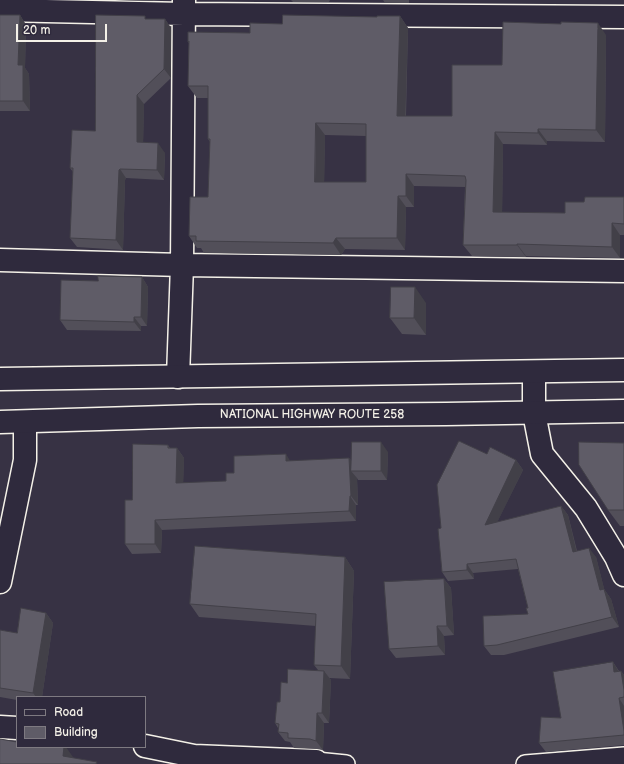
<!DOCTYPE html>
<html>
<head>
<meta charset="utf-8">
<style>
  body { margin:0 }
  #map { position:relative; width:624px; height:764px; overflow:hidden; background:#373244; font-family:"Balsamiq Sans",sans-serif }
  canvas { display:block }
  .legend { position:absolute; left:16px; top:696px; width:130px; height:52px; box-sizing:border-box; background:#2f2a3d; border:1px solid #7e7a81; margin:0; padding:5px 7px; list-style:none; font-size:12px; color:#f4f1e8 }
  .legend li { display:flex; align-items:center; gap:8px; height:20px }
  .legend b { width:20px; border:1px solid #7e7a81 }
  .scale { position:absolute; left:16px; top:24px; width:91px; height:18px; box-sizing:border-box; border:2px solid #f4f1e8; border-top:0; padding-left:5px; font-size:12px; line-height:14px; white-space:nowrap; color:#f4f1e8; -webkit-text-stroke:3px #2f2a3d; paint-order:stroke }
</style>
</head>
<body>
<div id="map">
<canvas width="624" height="764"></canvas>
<ul class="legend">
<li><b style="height:5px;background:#2f2a3d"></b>Road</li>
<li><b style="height:11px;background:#5f5c67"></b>Building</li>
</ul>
<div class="scale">20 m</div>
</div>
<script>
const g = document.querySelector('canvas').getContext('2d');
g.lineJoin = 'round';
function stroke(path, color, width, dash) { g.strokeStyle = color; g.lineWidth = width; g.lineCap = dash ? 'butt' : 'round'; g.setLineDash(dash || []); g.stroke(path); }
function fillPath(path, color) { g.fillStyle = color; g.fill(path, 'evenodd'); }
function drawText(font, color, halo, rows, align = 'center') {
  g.font = font + ' "Balsamiq Sans",sans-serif'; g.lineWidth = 3; g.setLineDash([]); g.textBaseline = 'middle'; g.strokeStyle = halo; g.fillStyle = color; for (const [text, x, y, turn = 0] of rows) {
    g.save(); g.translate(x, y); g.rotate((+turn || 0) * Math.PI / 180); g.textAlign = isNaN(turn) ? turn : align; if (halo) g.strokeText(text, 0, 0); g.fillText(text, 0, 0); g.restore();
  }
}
const lane = new Path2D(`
  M316,761L346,764
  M525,764L624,756`);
const street = new Path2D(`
  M0,10L184,14L624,17
  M0,260L182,265L624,271
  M534,372V413L542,454L586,508L616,557L624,575
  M178,377L182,265L184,0
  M0,582L25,460V422
  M0,727L17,728
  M145,746L194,756L316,761`);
const highway = new Path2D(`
  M0,379L624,370
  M0,422L198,416L446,414L624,411`);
const wall = new Path2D(`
  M115,0H153V1Z
  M291,0H330L329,2H293Z
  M383,0H415H409V3H385Z
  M0,15H20L26,25L25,68L29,74L30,111H0Z
  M400,16L408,28L406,116H452L502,65L606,35L605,142L547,141V145L503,144L502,212L565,213L584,202L624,197V235H620V258L526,256V257L472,256L463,245L465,187L414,186V207H406L405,250L345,249L341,255L204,253L201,248H197L189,236L208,197L210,142L208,139V98H197L188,86L189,43L188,42V32L250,33L282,24L377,17ZM325,135L366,136V182H324Z
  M147,19H165L171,28V78L144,104L143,142L165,153L164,180L126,178L125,180L123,250L77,247L70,238L73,172L70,168L95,131Z
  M142,277L148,287L147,326H141V331L67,330L60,320L98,281Z
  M426,303V335L402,334L390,318Z
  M624,443V526H620L608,510Z
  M168,445L170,448H177L184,458L183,483L226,481L234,473L290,461L349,458L352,461L388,452L387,480H358L357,478L358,505H356V521L162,530L161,553L132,554L125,544L132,500Z
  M487,454L516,460L523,470L497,522L561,506L568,515L577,551L596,557L604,589L611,599L619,627L504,655H491L484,646L528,614V608L518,569L473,573L474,579L448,581L442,572L441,528Z
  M345,557L354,571L350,679L329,678L331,680L329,723H324L323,750L317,749L294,748L290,742L285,741L278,732V728L275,723L280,702L287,683L318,670L314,665L316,626L199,617L190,604Z
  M444,579L451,588L454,635L444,636L445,655L396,658L389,649Z
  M46,613L53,623L42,697H17V700L0,697V630L17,633Z
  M613,662L619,671H621L624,675V745L546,752L539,743Z`);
const shadedWall = new Path2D(`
  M20,15L26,25L25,68L29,74L30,111L23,101L18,65Z
  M400,16L408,28L405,128L397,116Z
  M165,19L171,28V78L164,69Z
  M598,23L606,35L605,142L596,130Z
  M137,95L144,104L143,152L137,142Z
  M316,123L325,135L324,194L315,182Z
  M538,129L547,141V145L538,133Z
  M495,132L503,144L502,223L493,212Z
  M158,143L165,153L164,180L157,170Z
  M120,169L126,178L125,180L123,250L116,240L119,170Z
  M406,174L414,186V207L406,196Z
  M398,196L406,207L405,250L397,238Z
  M612,223L620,235V258L612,247Z
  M336,238L345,249L341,255L333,243Z
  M517,244L526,256V257L517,245Z
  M142,277L148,287L147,326L141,317Z
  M415,287L426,303V335L414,318Z
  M134,317L141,326V331L134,322Z
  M381,442L388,452L387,480L381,471Z
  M177,448L184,458L183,493L176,483Z
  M286,454L292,464L286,461Z
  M349,458L356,467L351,471L357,478L358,505L351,496Z
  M516,460L523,470L491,535L485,525Z
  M350,496L356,505V521L349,511Z
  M561,506L568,515L579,562L573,552Z
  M155,520L162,530L161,553L155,544Z
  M589,548L596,557L607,600L600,590Z
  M345,557L354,571L350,679L341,666Z
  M467,564L473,573L474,579L467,570Z
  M444,579L451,588L454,635L447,626Z
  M604,589L611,599L619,627L612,617Z
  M46,613L53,623L42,697H36L33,693Z
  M437,626L444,636L445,655L438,646Z
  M613,662L619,672H614Z
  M324,671L331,680L329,723L322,713Z
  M621,671L624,675V690Z
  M619,698L624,706V731Z
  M317,713L324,723L323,750L316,741Z
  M64,747H66L75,760L63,756Z`);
const building = new Path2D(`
  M0,15H20L18,65H23V101H0Z
  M96,15L145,16V19H165L164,69L137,95V142L158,143L157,170L120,169L119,170L116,240L70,238L73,168H70L72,130L95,131Z
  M283,15L377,17V16H400L397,116H452V65H502L503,22L561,24V22L598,23L596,130L538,129V133L495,132L493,212L565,213V202H584L585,197H624V224L612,223V247L517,244V245H463L466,180L465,176L406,174V196H398L397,238H336L333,243L196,241V236H189L190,197H208L210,139H208V86H188L189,41L188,42V32L250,33V23L282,24ZM316,123L366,124V182H315Z
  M98,276L142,277L141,317H134V322L60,320L61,280L98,281Z
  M391,287H415L414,318H390Z
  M459,441L487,454L490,447L516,460L485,525L561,506L573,552L589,548L600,590L604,589L612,617L497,645L484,646L483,616L528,614L526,608H528L516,559L467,564V570L442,572L438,529L441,528L437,485Z
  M352,442H381V471H351Z
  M579,442L624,443V510H608L579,465Z
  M133,444L168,445V448H177L176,483L226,481V473H234V456L286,454V461L349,458L351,496H350L349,511L155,520V544H125V500H132Z
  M195,546L345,557L341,666L314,665L316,614L190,604Z
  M444,579L447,626H437L438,646L389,649L384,582Z
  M21,608L46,613L33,693L0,688V630L17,633Z
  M613,662L614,672L621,671L624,690V697L619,698L624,731V735L539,743L541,717L561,718L553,672Z
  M288,669L324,671L322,713H317L316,741L310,739L288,738V733L278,732L279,724L275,723L277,702H280L281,682L287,683Z
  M0,739L17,742V747H64L63,756L97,762L96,764H0Z`);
const streetNames = [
  ["NATIONAL HIGHWAY ROUTE 258",312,415]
];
stroke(lane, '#f4f1e8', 20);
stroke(street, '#f4f1e8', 25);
stroke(highway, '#f4f1e8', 25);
stroke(lane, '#2f2a3d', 17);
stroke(street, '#2f2a3d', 22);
stroke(highway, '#2f2a3d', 22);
fillPath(wall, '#524f59');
fillPath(shadedWall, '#424048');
fillPath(building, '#5f5c67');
stroke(building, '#424048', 1);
drawText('12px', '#f4f1e8', '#2f2a3d', streetNames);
</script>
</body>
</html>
